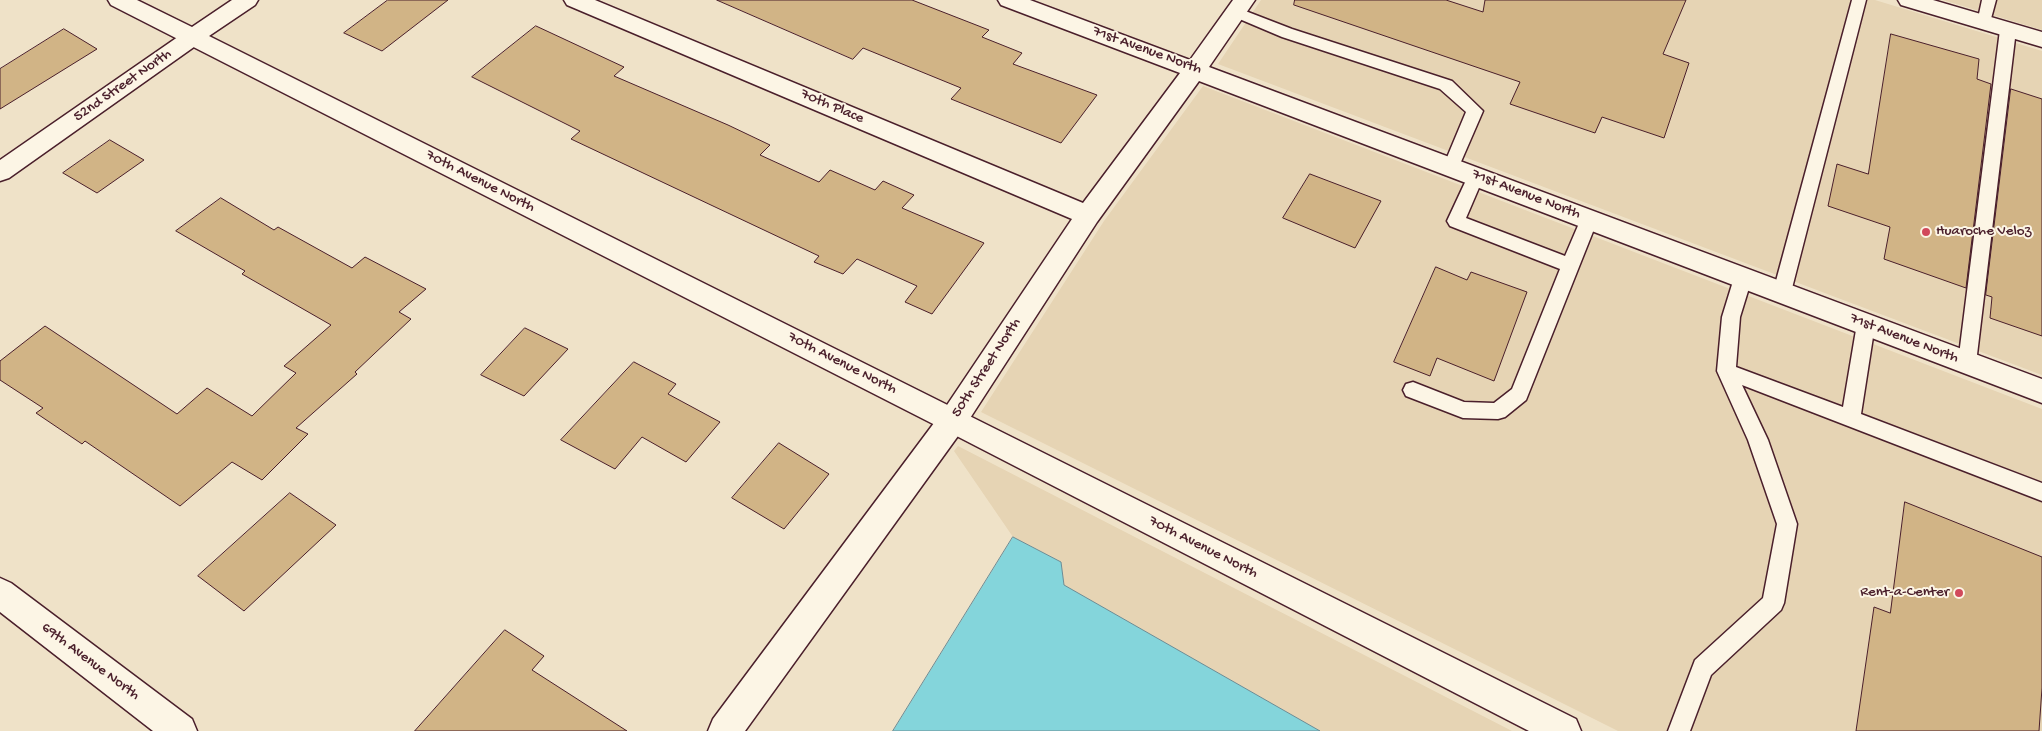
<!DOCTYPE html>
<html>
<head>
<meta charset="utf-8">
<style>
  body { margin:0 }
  canvas { display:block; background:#efe2c8 }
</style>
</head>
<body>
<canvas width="2042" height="731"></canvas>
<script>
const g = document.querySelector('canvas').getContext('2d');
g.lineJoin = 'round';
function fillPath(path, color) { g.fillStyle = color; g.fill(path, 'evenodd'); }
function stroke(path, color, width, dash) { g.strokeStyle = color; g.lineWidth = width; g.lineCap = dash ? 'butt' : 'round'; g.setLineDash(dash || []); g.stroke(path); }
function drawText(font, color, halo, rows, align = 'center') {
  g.font = font + ' "Gochi Hand",sans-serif'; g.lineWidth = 4; g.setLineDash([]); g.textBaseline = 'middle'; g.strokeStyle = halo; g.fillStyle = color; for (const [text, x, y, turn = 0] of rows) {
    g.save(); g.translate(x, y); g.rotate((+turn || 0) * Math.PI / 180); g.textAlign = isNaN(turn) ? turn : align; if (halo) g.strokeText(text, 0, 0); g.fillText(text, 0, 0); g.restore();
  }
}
const built = new Path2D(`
  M1261,0H1875L2042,51V375L1218,64Z
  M1943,0H2042V30Z
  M1203,86L2042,409V731H1618L981,412L1104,221Z
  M958,446L1512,731H1320L1064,585L1061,562L1013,537L954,451Z`);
const water = new Path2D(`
  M1013,537L1061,562L1064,585L1320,731H893Z`);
const building = new Path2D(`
  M388,0H448L382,51L344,33Z
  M717,0H912L989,30L982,37L1022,53L1013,64L1097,95L1061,143L951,99L961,88L863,48L853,59Z
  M1295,0H1446L1483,12L1485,0H1686L1663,54L1689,63L1664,138L1602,117L1595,133L1510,104L1520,82L1294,5Z
  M536,26L624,67L614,76L728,125L770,145L760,155L819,182L830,170L875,190L883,181L914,195L902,208L984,243L932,314L905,302L917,286L857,259L843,274L814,262L819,256L571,139L580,131L472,77Z
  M64,29L97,49L0,109V69Z
  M1891,34L1979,59L1977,79L1991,84L1966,288L1884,259L1890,227L1828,206L1837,164L1868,174Z
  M2011,89L2042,99V336L1990,318L1992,297L1986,295Z
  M110,140L144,160L97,193L63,173Z
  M1310,174L1381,201L1355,248L1283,218Z
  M221,198L274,230L278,227L352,268L365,257L426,289L399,312L411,319L355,372L357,374L296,428L308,434L262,480L232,462L180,506L85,441L82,444L36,413L43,408L0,380V361L45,326L177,414L207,388L252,416L296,373L284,366L331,325L242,274L245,271L176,231Z
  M1436,267L1467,280L1471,272L1527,292L1494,381L1437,358L1430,376L1394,362Z
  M525,328L568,349L524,396L481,375Z
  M634,362L676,384L668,394L720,422L686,462L642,437L615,469L561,440Z
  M779,443L829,474L784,529L732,498Z
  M290,493L336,525L244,611L198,576Z
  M1905,502L2042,557V688L2039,731H1856L1874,607L1890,613Z
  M505,630L544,656L532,670L627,731H415Z`);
const service = new Path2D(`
  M1852,0H1866L1791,292L1788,297L1782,299L1776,297L1773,292Z
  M1982,0H1996L1989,26H1979L1977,23Z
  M1235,7L1292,29L1452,81L1483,111L1457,171L1451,173L1445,171L1443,167L1466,112L1440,89L1282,37L1230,15L1228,12L1230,9Z
  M2008,25L2013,26L2016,30L1976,363L1974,368L1967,371L1960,368L1958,363L2000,30L2003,26Z
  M1476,170L1482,172L1484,176L1466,218L1565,256L1583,214L1589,213L1595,214L1598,219L1526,400L1505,417L1498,419L1463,418L1406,396L1403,390L1406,384L1413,382L1464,402L1494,403L1512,389L1560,269L1450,226L1447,221L1468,176L1470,172Z
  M1743,271L1749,273L1752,278L1740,317L1736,367L1843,407L1857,324L1860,319L1866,317L1872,319L1875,324L1861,414L2042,483V501L1742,385L1768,440L1797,524L1784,603L1781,610L1711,675L1690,731H1668L1695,660L1763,598L1777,524L1748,440L1717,371L1722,317L1734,278L1737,273Z`);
const minor = new Path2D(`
  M564,0H595L1083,203L1180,73L1001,5L998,0H1030L1190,60L1233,0H1255L1209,67L2042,379V403L1199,81L1097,222L963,429L745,731H708L713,719L943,411L1072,219L567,5Z
  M1898,0H1933L2042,32V47L1901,5Z
  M193,30L201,32L204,37L201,42L9,178L0,181V160L185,32Z
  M0,578L11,583L192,719L197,731H153L0,612Z`);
const tertiary = new Path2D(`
  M108,0H137L192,27L232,0H258L255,5L209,36L1576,719L1581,731H1529L943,429L111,5Z`);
const markers = [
  [1926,232,5,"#d1495b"],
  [1959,593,5,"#d1495b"]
];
const streetNames = [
  ["71st Avenue North",1147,51,20],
  ["52nd Street North",123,86,-35],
  ["70th Place",832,107,23],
  ["70th Avenue North",480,182,27],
  ["71st Avenue North",1526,195,21],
  ["71st Avenue North",1904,339,21],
  ["70th Avenue North",842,364,27],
  ["50th Street North",987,368,-57],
  ["70th Avenue North",1203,548,27],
  ["69th Avenue North",90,662,37]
];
const poiNames = [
  ["Huaroche Veloz",1936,232],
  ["Rent-a-Center",1949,593,"right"]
];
fillPath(built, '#e6d4b4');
fillPath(water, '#84d5db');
stroke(water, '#6d8c95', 1);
fillPath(building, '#d1b486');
stroke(building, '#4a1f2b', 1);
stroke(service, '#4a1f2b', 3);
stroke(minor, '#4a1f2b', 3);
stroke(tertiary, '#4a1f2b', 3);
fillPath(service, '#fcf5e5');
fillPath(minor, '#fcf5e5');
fillPath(tertiary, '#fcf5e5');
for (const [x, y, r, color] of markers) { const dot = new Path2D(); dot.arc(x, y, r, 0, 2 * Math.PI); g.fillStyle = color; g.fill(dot); stroke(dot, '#fcf5e5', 2); }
drawText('15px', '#4a1f2b', '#fcf5e5', streetNames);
drawText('15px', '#4a1f2b', '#fcf5e5', poiNames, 'left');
</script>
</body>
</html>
